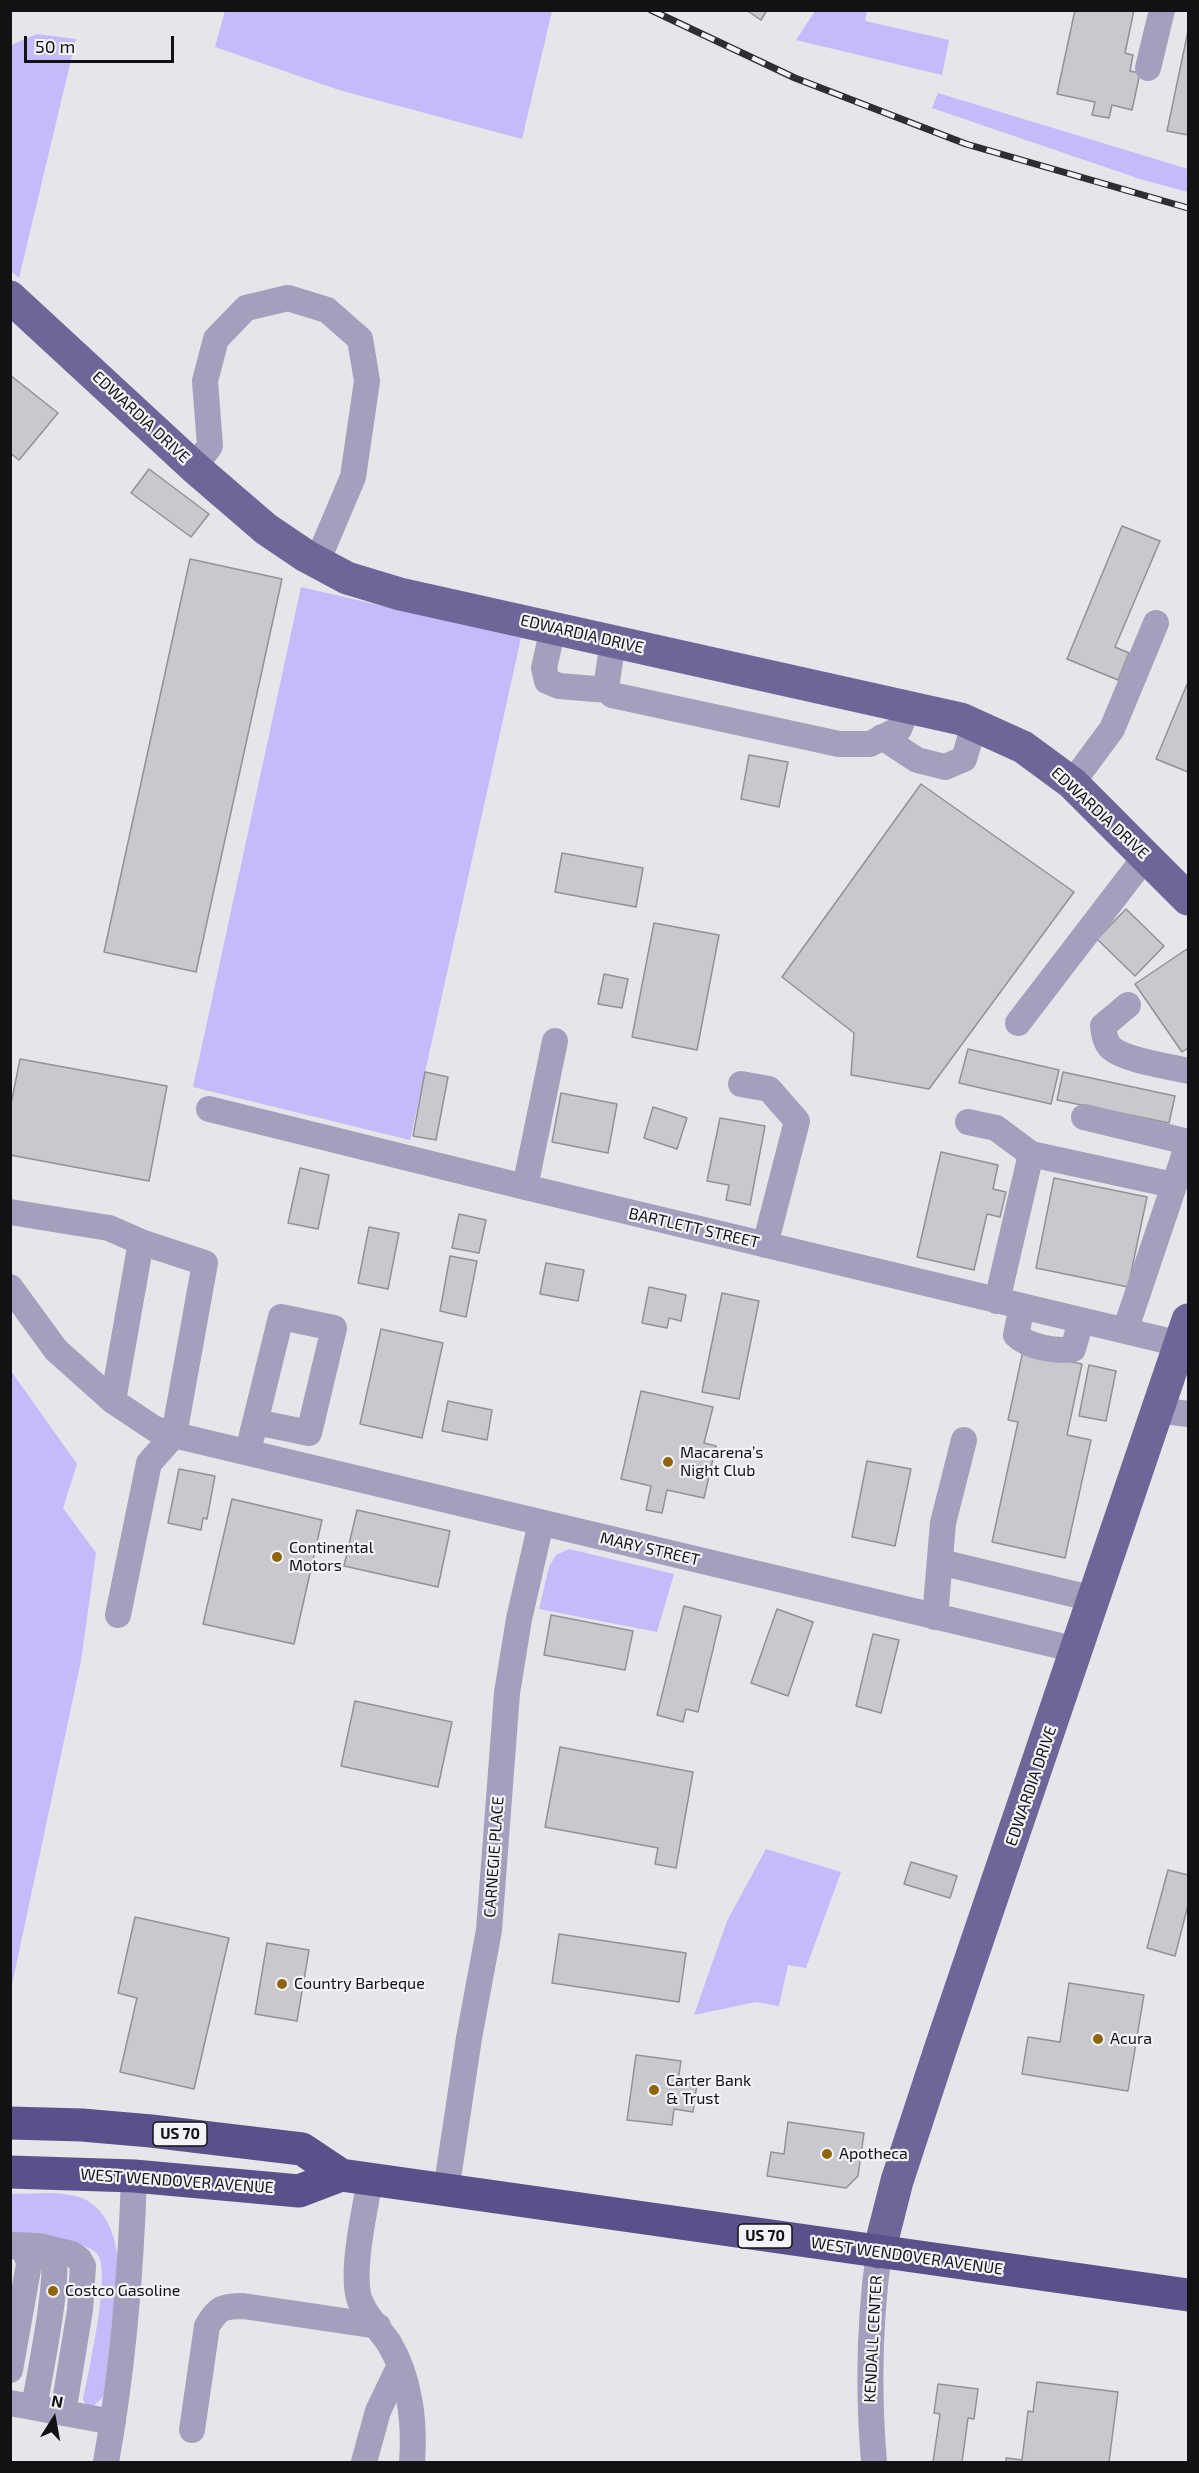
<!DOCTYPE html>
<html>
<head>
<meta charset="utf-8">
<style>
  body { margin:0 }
  #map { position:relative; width:1199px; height:2473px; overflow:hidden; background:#e5e5ea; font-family:"Exo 2",sans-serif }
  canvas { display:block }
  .frame { position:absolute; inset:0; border:12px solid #121214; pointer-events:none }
  .north { position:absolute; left:24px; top:2389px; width:60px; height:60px; -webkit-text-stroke:4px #f2f2f7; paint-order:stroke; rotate:11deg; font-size:16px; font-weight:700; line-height:24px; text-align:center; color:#121214 }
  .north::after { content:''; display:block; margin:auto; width:21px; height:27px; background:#121214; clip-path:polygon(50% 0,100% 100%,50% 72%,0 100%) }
  .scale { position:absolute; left:24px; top:36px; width:150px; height:27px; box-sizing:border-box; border:3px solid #121214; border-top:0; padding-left:8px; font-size:18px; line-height:21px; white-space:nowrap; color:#121214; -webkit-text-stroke:4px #f2f2f7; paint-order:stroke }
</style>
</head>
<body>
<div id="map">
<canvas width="1199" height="2473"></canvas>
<div class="frame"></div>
<div class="north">N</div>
<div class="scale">50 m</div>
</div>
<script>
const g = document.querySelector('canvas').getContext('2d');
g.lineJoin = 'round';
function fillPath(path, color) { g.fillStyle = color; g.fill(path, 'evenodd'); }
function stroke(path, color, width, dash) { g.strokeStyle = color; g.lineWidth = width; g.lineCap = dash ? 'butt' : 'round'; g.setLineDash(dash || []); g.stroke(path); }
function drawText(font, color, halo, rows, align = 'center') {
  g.font = font + ' "Exo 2",sans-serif'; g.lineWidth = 4.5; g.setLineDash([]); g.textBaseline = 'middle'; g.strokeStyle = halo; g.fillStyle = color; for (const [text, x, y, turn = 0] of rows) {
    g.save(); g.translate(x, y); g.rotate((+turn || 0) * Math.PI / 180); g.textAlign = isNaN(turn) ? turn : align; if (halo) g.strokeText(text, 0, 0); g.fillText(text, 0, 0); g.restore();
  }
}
const green = new Path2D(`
  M225,11V10L552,11L522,139L339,90L215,47Z
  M867,11L865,21L949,40L942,75L796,40L815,11Z
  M37,34L76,39L19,278L10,270L11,45Z
  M938,93L1188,169V192L1143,180L932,108Z
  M301,587L521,638L410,1140L193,1087Z
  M11,1371L77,1464L63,1508L96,1553L81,1661L11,1989Z
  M569,1549L674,1574L657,1632L539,1609L549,1567L556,1555Z
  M766,1849L841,1872L806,1968L788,1965L779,2006L756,2002L694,2015L727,1921Z
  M52,2193C64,2194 78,2195 88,2201C110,2214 118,2245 118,2268L104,2394L102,2398L92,2407L87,2406L83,2400C88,2373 111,2275 98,2255C89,2240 28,2235 11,2236L10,2194Z`);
const building = new Path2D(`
  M746,10H767L761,20Z
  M1075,10H1134L1125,53L1133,55L1130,71L1140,73L1132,110L1112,105L1109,118L1092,115L1095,102L1057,94Z
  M1188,31V135L1167,131Z
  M10,375L58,413L19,460L10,453Z
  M149,469L209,514L191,537L131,493Z
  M1122,526L1160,541L1115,647L1129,653L1118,680L1067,659Z
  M190,559L282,579L196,972L104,952Z
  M1188,682V772L1156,759Z
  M749,755L788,762L779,807L741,799Z
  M921,784L1074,892L929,1089L851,1075L854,1033L782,977Z
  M562,853L643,868L636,907L555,892Z
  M1126,909L1164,946L1135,976L1097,939Z
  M654,923L719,935L697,1050L632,1037Z
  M1187,949L1188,952V1048L1182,1052L1135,984Z
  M604,974L628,979L622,1008L598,1004Z
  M968,1049L1059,1070L1051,1104L959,1083Z
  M20,1059L167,1086L149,1181L10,1155V1109Z
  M425,1072L448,1077L436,1140L413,1136Z
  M1063,1072L1175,1096L1169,1123L1057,1100Z
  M561,1093L617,1104L608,1153L552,1142Z
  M653,1107L687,1118L677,1149L644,1138Z
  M720,1118L765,1126L750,1205L726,1200L729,1185L707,1181Z
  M941,1152L998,1165L993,1189L1006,1192L1000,1217L987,1214L974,1270L917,1257Z
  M300,1168L329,1175L318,1229L288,1223Z
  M1054,1178L1147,1197L1128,1287L1036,1268Z
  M459,1214L486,1220L479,1253L452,1248Z
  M369,1227L399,1233L388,1289L358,1283Z
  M450,1256L477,1261L466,1317L440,1311Z
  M546,1263L584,1270L578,1301L540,1294Z
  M649,1287L686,1295L681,1321L669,1318L667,1328L642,1323Z
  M722,1293L759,1301L739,1399L702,1392Z
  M381,1329L443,1343L422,1438L360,1424Z
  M1023,1351L1082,1364L1067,1435L1091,1440L1065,1558L992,1542L1018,1422L1008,1420Z
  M1089,1365L1116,1371L1106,1421L1079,1416Z
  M641,1391L713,1407L704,1443L716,1446L704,1498L667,1490L662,1513L646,1510L651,1486L621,1479Z
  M448,1401L492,1410L487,1440L442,1431Z
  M867,1461L911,1469L895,1546L852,1537Z
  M179,1469L215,1476L207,1519L203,1518L201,1530L168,1523Z
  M232,1499L322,1520L294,1644L203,1624Z
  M357,1510L450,1531L438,1587L344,1566Z
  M684,1606L721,1616L698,1712L686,1709L683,1722L657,1715Z
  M777,1609L813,1622L788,1696L751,1683Z
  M551,1615L633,1631L625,1670L544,1655Z
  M873,1634L899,1640L881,1713L856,1706Z
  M355,1701L452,1722L438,1787L341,1766Z
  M560,1747L693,1772L676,1868L655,1864L658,1848L545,1827Z
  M911,1862L957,1876L950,1898L904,1884Z
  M1168,1870L1188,1875V1905L1175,1956L1147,1948Z
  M135,1917L229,1938L194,2089L120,2072L137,1998L118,1993Z
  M559,1934L686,1953L679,2002L552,1983Z
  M267,1943L309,1950L297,2021L255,2014Z
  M1069,1983L1144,1995L1128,2091L1022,2074L1028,2037L1060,2042Z
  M636,2055L681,2061L678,2081L697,2084L693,2112L674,2109L672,2125L627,2120Z
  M788,2122L864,2133L858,2176L846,2188L767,2176L771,2152L784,2154Z
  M1037,2382L1118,2392L1109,2462H1006V2458L1022,2460L1028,2411L1033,2412Z
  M938,2384L978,2389L974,2419L968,2418L962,2462H933L940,2414L934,2413Z`);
const minor = new Path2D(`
  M1148,68L1162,10
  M194,467L210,446L205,381L216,339L246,308L288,298L327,310L360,339L367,381L353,477L317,562
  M553,628L544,668L547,681L559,686L608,690
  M613,641L606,688L612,695L839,744H870L899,729L908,707
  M882,737L917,760L945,767L964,759L974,725
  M1072,783L1112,729L1156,623
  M1128,1005L1103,1026C1104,1034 1105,1042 1111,1048C1126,1061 1169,1066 1188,1071
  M1018,1023L1146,856
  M741,1084L769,1089L797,1121L765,1245
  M209,1109L525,1187L1180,1344
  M1084,1117L1188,1142L1181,1165
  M968,1122L996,1128L1031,1154L1173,1185
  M525,1187L555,1041
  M10,1212L109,1228L141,1242
  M10,1287L56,1350L113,1401
  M997,1301L1031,1154
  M1022,1306L1016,1335C1028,1347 1057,1352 1073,1349L1081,1321
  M1125,1331L1181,1165L1188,1167
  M1158,1410L1188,1414
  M248,1451L281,1317L334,1328L309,1433L256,1422
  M940,1562L1094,1599
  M118,1615L149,1463L174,1435L205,1263L141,1242L113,1401L155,1429L174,1435L1077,1650
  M935,1617L943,1523L964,1440
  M370,2180C365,2209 351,2270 359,2298C364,2315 379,2328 389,2343C410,2378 415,2423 412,2462
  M446,2191L469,2038L489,1930L507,1693L519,1619L541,1523
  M10,2245C22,2247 27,2252 29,2264L10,2370
  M12,2245C25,2246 42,2243 52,2254C62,2267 38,2384 34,2407
  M40,2246L72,2254L79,2259L83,2266L80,2310L63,2413
  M10,2403L113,2422
  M192,2430L207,2326C218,2308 222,2306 243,2306L378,2326
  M106,2462C123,2368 131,2272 134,2176
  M364,2462L378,2411L399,2367
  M874,2462C868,2391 869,2323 879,2252`);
const major = new Path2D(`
  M10,297L194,467L266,529L306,556L347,578L400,594L961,719L1023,747L1072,783L1188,899
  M879,2252L897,2181L940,2050L1188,1320`);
const highway = new Path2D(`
  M10,2123L82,2125L151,2131L302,2149L341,2175L1188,2295
  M10,2172L134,2176L299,2191L341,2175`);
const rail = new Path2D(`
  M651,10L795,78L966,144L1188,208`);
const markers = [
  [668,1462,6,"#8f650b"],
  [277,1557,6,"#8f650b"],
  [282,1984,6,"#8f650b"],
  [1098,2039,6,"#8f650b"],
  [654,2090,6,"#8f650b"],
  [827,2154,6,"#8f650b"],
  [53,2291,6,"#8f650b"]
];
const shields = [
  [180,2134,54],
  [765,2236,54]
];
const shieldNames = [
  ["US 70",180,2134],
  ["US 70",765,2236]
];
const streetNames = [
  ["EDWARDIA DRIVE",141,417,43],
  ["EDWARDIA DRIVE",582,634,13],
  ["EDWARDIA DRIVE",1100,813,43],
  ["BARTLETT STREET",694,1228,13],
  ["MARY STREET",650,1549,13],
  ["EDWARDIA DRIVE",1031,1786,-71],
  ["CARNEGIE PLACE",494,1857,-86],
  ["WEST WENDOVER AVENUE",177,2181,4],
  ["WEST WENDOVER AVENUE",907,2256,8],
  ["KENDALL CENTER",873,2339,-87]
];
const poiNames = [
  ["Macarena’s",680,1453],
  ["Night Club",680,1471],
  ["Continental",289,1548],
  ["Motors",289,1566],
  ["Country Barbeque",294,1984],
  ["Acura",1110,2039],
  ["Carter Bank",666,2081],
  ["& Trust",666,2099],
  ["Apotheca",839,2154],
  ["Costco Gasoline",65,2291]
];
fillPath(green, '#c3bbfa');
fillPath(building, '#c9c8ce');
stroke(building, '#919196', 1.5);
stroke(minor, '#a3a0bd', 26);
stroke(major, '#6d6698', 33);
stroke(highway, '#5a518a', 33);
stroke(rail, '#2e2e31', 7);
stroke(rail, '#f2f2f7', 4.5, [14]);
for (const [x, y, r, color] of markers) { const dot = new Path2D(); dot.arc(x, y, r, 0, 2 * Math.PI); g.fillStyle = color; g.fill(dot); stroke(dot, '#f2f2f7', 2); }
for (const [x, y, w] of shields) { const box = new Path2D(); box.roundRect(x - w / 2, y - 12, w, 24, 4.5); g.fillStyle = '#f2f2f7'; g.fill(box); stroke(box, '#121214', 1.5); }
drawText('bold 15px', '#121214', null, shieldNames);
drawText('16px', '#121214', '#f2f2f7', streetNames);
drawText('16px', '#121214', '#f2f2f7', poiNames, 'left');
</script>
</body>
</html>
